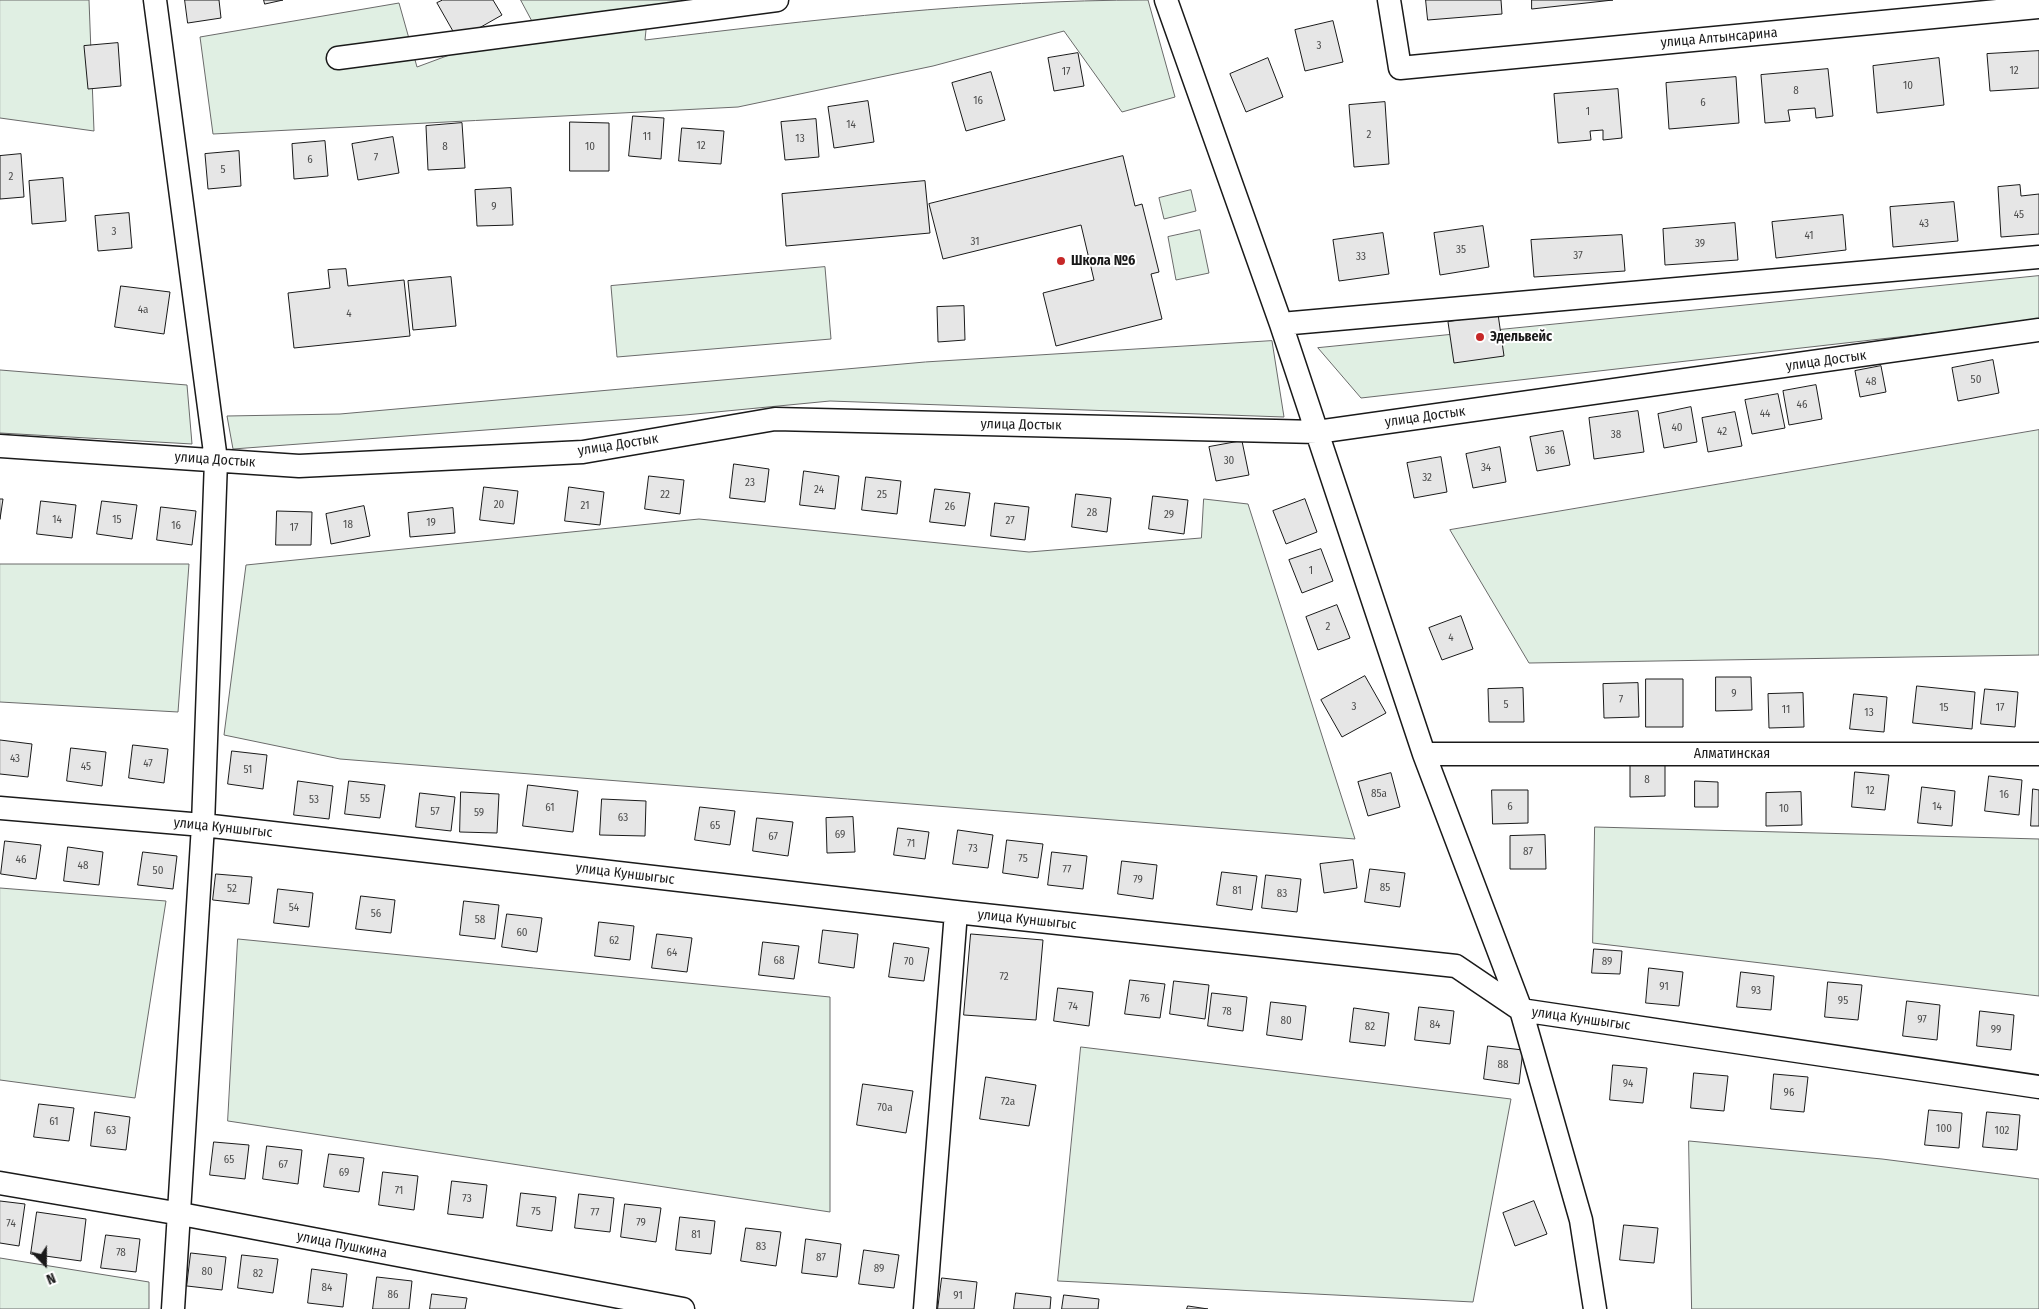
<!DOCTYPE html>
<html>
<head>
<meta charset="utf-8">
<style>
  body { margin:0 }
  #map { position:relative; width:2039px; height:1309px; overflow:hidden; background:#fff; font-family:"Fira Sans Condensed",sans-serif }
  canvas { display:block }
  .north { position:absolute; left:20px; top:1239px; width:50px; height:50px; -webkit-text-stroke:4px #fff; paint-order:stroke; rotate:158deg; font-size:14px; font-weight:700; line-height:20px; text-align:center; color:#1a1a1a }
  .north::after { content:''; display:block; margin:auto; width:18px; height:22px; background:#1a1a1a; clip-path:polygon(50% 0,100% 100%,50% 72%,0 100%) }
</style>
</head>
<body>
<div id="map">
<canvas width="2039" height="1309"></canvas>
<div class="north">N</div>
</div>
<script>
const g = document.querySelector('canvas').getContext('2d');
g.lineJoin = 'round';
function fillPath(path, color) { g.fillStyle = color; g.fill(path, 'evenodd'); }
function stroke(path, color, width, dash) { g.strokeStyle = color; g.lineWidth = width; g.lineCap = dash ? 'butt' : 'round'; g.setLineDash(dash || []); g.stroke(path); }
function drawText(font, color, halo, rows, align = 'center') {
  g.font = font + ' "Fira Sans Condensed",sans-serif'; g.lineWidth = 4; g.setLineDash([]); g.textBaseline = 'middle'; g.strokeStyle = halo; g.fillStyle = color; for (const [text, x, y, turn = 0] of rows) {
    g.save(); g.translate(x, y); g.rotate((+turn || 0) * Math.PI / 180); g.textAlign = isNaN(turn) ? turn : align; if (halo) g.strokeText(text, 0, 0); g.fillText(text, 0, 0); g.restore();
  }
}
const green = new Path2D(`
  M0,0H89L94,131L0,118Z
  M521,0H715L648,10L645,40C812,20 979,0 1148,0L1175,97L1122,112L1064,31L933,66L738,107L213,134L200,37L399,3L417,67L533,24Z
  M1191,190L1196,211L1164,219L1159,198Z
  M1200,230L1209,273L1176,280L1168,237Z
  M825,267L831,339L617,357L611,286Z
  M2039,276V321L1361,398L1318,348Z
  M1272,341L1284,417L830,401L685,415L233,449L227,416L340,414L925,362Z
  M0,370L187,385L192,444L0,433Z
  M2039,430V655L1529,663L1450,530Z
  M1204,499L1248,504L1355,839L340,759L224,735L246,565L699,519L1029,552L1201,538Z
  M0,564H189L178,712L0,702Z
  M1595,827L2039,839V996L1593,943Z
  M0,888L166,901L135,1098L0,1080Z
  M238,939L830,997V1212L228,1121Z
  M1081,1047L1511,1099L1473,1302L1058,1281Z
  M1689,1141L1882,1159L2039,1179V1309H1692Z
  M0,1258L149,1282V1309H0Z`);
const building = new Path2D(`
  M185,0H219L221,18L188,23Z
  M264,0H283L265,4Z
  M443,0H493L502,15L458,40L437,3Z
  M1426,0H1501L1502,14L1428,20Z
  M1532,0H1613L1532,9Z
  M1333,21L1343,62L1305,71L1295,30Z
  M118,43L121,86L88,89L84,46Z
  M2039,51V88L1990,91L1987,54Z
  M1078,53L1084,86L1054,91L1048,58Z
  M1268,58L1283,97L1246,112L1230,74Z
  M1939,58L1944,105L1877,113L1873,66Z
  M1828,69L1833,116L1816,118L1815,108L1788,110L1790,121L1765,123L1761,75Z
  M991,72L1005,120L966,131L952,83Z
  M1736,77L1739,123L1669,129L1666,83Z
  M1618,89L1622,138L1603,140V130L1590,131L1591,140L1558,143L1554,94Z
  M868,101L874,142L834,148L828,107Z
  M1385,102L1389,164L1354,167L1349,105Z
  M633,116L664,118L661,159L629,156Z
  M816,119L819,157L785,160L781,122Z
  M570,122L609,123V171H570Z
  M462,123L465,168L428,170L426,126Z
  M682,128L724,131L721,164L679,161Z
  M393,137L399,173L358,180L352,144Z
  M325,141L328,176L294,179L292,144Z
  M239,151L241,186L208,189L205,154Z
  M21,154L24,197L0,199V156Z
  M1123,156L1135,206L1142,204L1159,272L1151,274L1162,319L1056,346L1043,293L1094,280L1081,225L943,259L929,204Z
  M63,178L66,221L32,224L29,181Z
  M925,181L930,233L786,246L782,194Z
  M2020,185L2021,196L2039,194V234L2001,237L1998,187Z
  M511,188L513,225L477,226L475,190Z
  M1954,202L1958,241L1893,247L1890,207Z
  M129,213L132,248L98,251L95,216Z
  M1843,215L1846,250L1776,258L1772,222Z
  M1735,223L1738,260L1665,265L1663,229Z
  M1483,226L1489,267L1440,275L1434,233Z
  M1383,233L1389,274L1339,281L1333,240Z
  M1622,235L1625,271L1534,277L1531,240Z
  M346,269L348,286L404,280L410,336L294,348L288,293L330,288L328,270Z
  M451,277L456,326L413,330L408,281Z
  M121,286L170,292L164,334L115,327Z
  M964,306L965,340L938,342L937,307Z
  M1498,314L1504,356L1454,363L1448,322Z
  M1993,360L1999,393L1958,401L1952,368Z
  M1881,366L1886,392L1860,397L1855,371Z
  M1816,385L1822,419L1789,425L1783,391Z
  M1778,394L1785,428L1752,434L1745,400Z
  M1691,407L1697,442L1664,448L1658,414Z
  M1638,411L1644,452L1594,459L1589,418Z
  M1735,412L1742,446L1708,452L1702,418Z
  M1563,431L1570,465L1537,471L1530,437Z
  M1242,441L1249,475L1216,481L1209,447Z
  M1500,447L1506,482L1473,488L1466,454Z
  M1441,457L1447,492L1414,498L1407,463Z
  M734,464L769,469L765,502L730,498Z
  M804,471L839,476L835,509L800,505Z
  M649,476L684,480L680,514L645,509Z
  M866,477L901,481L897,514L862,510Z
  M484,487L518,491L514,524L480,520Z
  M569,487L604,492L600,525L565,521Z
  M935,489L970,493L965,526L930,522Z
  M1076,494L1111,498L1107,532L1072,527Z
  M1153,496L1188,500L1184,534L1149,529Z
  M0,499H3L0,519Z
  M1305,499L1317,532L1286,544L1273,511Z
  M41,501L76,505L72,538L37,534Z
  M102,501L137,505L132,539L97,534Z
  M995,503L1029,507L1025,540L991,536Z
  M364,506L370,536L331,544L326,514Z
  M161,507L196,511L192,545L157,540Z
  M453,508L455,533L410,537L408,513Z
  M277,511L312,512L311,545H276Z
  M1321,549L1333,581L1302,593L1289,560Z
  M1337,605L1350,638L1318,650L1306,617Z
  M1461,616L1473,649L1442,660L1429,628Z
  M1365,676L1386,713L1342,737L1321,700Z
  M1716,677H1751L1752,710L1716,711Z
  M1646,679H1683V727H1646Z
  M1638,683L1639,717L1604,718L1603,684Z
  M1917,686L1975,692L1972,729L1913,723Z
  M1523,688L1524,722H1489L1488,689Z
  M1985,689L2018,692L2015,727L1981,724Z
  M1803,693L1804,727L1769,728L1768,694Z
  M1854,694L1887,697L1884,732L1850,729Z
  M0,740L32,744L28,777L0,774Z
  M133,745L168,749L164,783L129,778Z
  M71,748L106,752L102,786L67,781Z
  M232,751L267,755L263,789L228,784Z
  M1665,763V796L1630,797V764Z
  M1855,772L1889,775L1885,810L1852,807Z
  M1391,773L1400,807L1368,816L1358,782Z
  M1989,776L2022,780L2019,815L1985,811Z
  M298,781L333,786L329,819L294,815Z
  M349,781L385,785L380,818L345,814Z
  M1695,781L1718,782V807H1695Z
  M528,785L578,791L573,832L523,826Z
  M1922,787L1955,791L1952,826L1918,823Z
  M2033,789L2039,790V826H2031Z
  M1492,790H1528V823L1493,824Z
  M461,792L499,794L497,833L460,832Z
  M1801,792L1802,825L1766,826V793Z
  M420,793L455,797L451,831L416,827Z
  M602,799L646,801L645,836L600,835Z
  M700,807L735,811L730,845L695,840Z
  M853,817L855,852L827,853L826,818Z
  M757,818L793,822L788,856L753,851Z
  M898,828L929,832L925,859L894,855Z
  M958,830L993,835L988,868L953,864Z
  M1545,835L1546,869H1510V836Z
  M1007,840L1043,844L1038,878L1003,873Z
  M5,841L41,845L36,879L1,874Z
  M68,847L103,852L99,885L64,881Z
  M143,852L177,856L173,889L138,885Z
  M1052,852L1087,856L1083,889L1048,885Z
  M1353,860L1357,888L1324,893L1320,864Z
  M1122,861L1157,865L1153,899L1118,894Z
  M1370,869L1405,873L1400,907L1365,902Z
  M1222,872L1257,876L1252,910L1217,905Z
  M216,874L252,877L249,904L213,900Z
  M1266,875L1301,879L1297,912L1262,908Z
  M278,889L313,893L309,927L274,923Z
  M361,896L395,900L391,933L356,929Z
  M464,901L499,905L495,939L460,935Z
  M507,914L542,918L537,952L502,947Z
  M599,922L634,926L630,960L595,956Z
  M823,930L858,934L854,968L819,963Z
  M657,934L692,938L687,972L652,968Z
  M971,934L1043,940L1036,1020L964,1015Z
  M763,942L799,946L794,979L759,975Z
  M894,943L929,948L924,981L889,977Z
  M1594,949L1622,951L1620,974L1592,973Z
  M1649,968L1683,972L1679,1006L1646,1003Z
  M1741,972L1774,976L1771,1010L1737,1007Z
  M1130,980L1165,984L1160,1018L1125,1014Z
  M1174,981L1209,985L1205,1019L1170,1014Z
  M1828,982L1862,985L1858,1020L1825,1017Z
  M1058,988L1093,992L1089,1026L1054,1021Z
  M1212,993L1247,997L1243,1031L1208,1026Z
  M1907,1001L1940,1005L1937,1040L1903,1036Z
  M1271,1002L1306,1006L1302,1040L1267,1035Z
  M1419,1007L1454,1011L1450,1044L1415,1040Z
  M1354,1008L1389,1013L1385,1046L1350,1042Z
  M1980,1011L2014,1015L2011,1050L1977,1046Z
  M1488,1046L1523,1050L1519,1084L1484,1079Z
  M1613,1065L1647,1068L1643,1103L1610,1100Z
  M1694,1073L1728,1076L1724,1111L1691,1108Z
  M1774,1074L1808,1077L1804,1112L1771,1109Z
  M986,1077L1036,1085L1029,1126L980,1119Z
  M863,1084L913,1091L906,1133L857,1125Z
  M39,1104L74,1108L69,1141L34,1137Z
  M1929,1110L1962,1113L1959,1148L1925,1145Z
  M95,1112L130,1117L126,1150L91,1146Z
  M1987,1112L2020,1115L2017,1150L1983,1147Z
  M214,1142L249,1145L245,1179L210,1175Z
  M267,1146L302,1150L298,1184L263,1179Z
  M329,1154L364,1158L359,1192L324,1187Z
  M383,1172L418,1176L414,1210L379,1205Z
  M452,1181L487,1185L483,1218L448,1214Z
  M521,1193L556,1197L552,1231L517,1226Z
  M579,1194L614,1198L610,1232L575,1228Z
  M0,1201L25,1204L19,1246L0,1243Z
  M1534,1201L1547,1234L1515,1246L1503,1213Z
  M625,1204L661,1208L656,1242L621,1237Z
  M37,1212L86,1219L81,1261L31,1254Z
  M680,1217L715,1221L711,1254L676,1250Z
  M1624,1225L1658,1228L1654,1263L1620,1260Z
  M746,1228L781,1232L776,1266L741,1261Z
  M106,1235L140,1239L136,1272L101,1268Z
  M806,1239L841,1244L837,1277L802,1273Z
  M864,1250L899,1255L894,1288L859,1284Z
  M191,1253L226,1257L222,1290L187,1286Z
  M242,1255L278,1259L273,1293L238,1288Z
  M312,1269L347,1274L343,1307L308,1303Z
  M377,1277L412,1281L409,1309H373Z
  M942,1278L977,1282L974,1309H938Z
  M1016,1293L1051,1297L1050,1309H1014Z
  M432,1294L467,1298L465,1309H430Z
  M1064,1295L1099,1299L1098,1309H1062Z
  M1188,1306L1208,1309H1187Z`);
const minor = new Path2D(`
  M155,0L216,460L203,825L173,1309
  M1166,0L1281,324L1424,754L1521,1010L1581,1220L1595,1309
  M1389,0L1400,68L2039,7
  M338,58L777,0
  M1281,324L2039,257
  M0,446L299,466L583,452L775,419L1317,432L2039,330
  M1424,754H2039
  M0,808L203,825L956,912L1456,966L1521,1010L2039,1087
  M0,1183L181,1214L683,1309
  M925,1309L956,912`);
const markers = [
  [1061,261,5,"#c62828"],
  [1480,337,5,"#c62828"]
];
const numberNames = [
  ["3",1319,46],
  ["12",2014,71],
  ["17",1066,72],
  ["10",1908,86],
  ["8",1796,91],
  ["16",978,101],
  ["6",1703,103],
  ["1",1588,112],
  ["14",851,125],
  ["2",1369,135],
  ["11",647,137],
  ["13",800,139],
  ["12",701,146],
  ["8",445,147],
  ["10",590,147],
  ["7",376,158],
  ["6",310,160],
  ["5",223,170],
  ["2",11,177],
  ["9",494,207],
  ["45",2019,215],
  ["43",1924,224],
  ["3",114,232],
  ["41",1809,236],
  ["31",975,242],
  ["39",1700,244],
  ["35",1461,250],
  ["37",1578,256],
  ["33",1361,257],
  ["4а",143,310],
  ["4",349,314],
  ["50",1976,380],
  ["48",1871,382],
  ["46",1802,405],
  ["44",1765,414],
  ["40",1677,428],
  ["42",1722,432],
  ["38",1616,435],
  ["36",1550,451],
  ["30",1229,461],
  ["34",1486,468],
  ["32",1427,478],
  ["23",750,483],
  ["24",819,490],
  ["22",665,495],
  ["25",882,495],
  ["20",499,505],
  ["21",585,506],
  ["26",950,507],
  ["28",1092,513],
  ["29",1169,515],
  ["14",57,520],
  ["15",117,520],
  ["27",1010,521],
  ["19",431,523],
  ["18",348,525],
  ["16",176,526],
  ["17",294,528],
  ["1",1311,571],
  ["2",1328,627],
  ["4",1451,638],
  ["9",1734,694],
  ["7",1621,700],
  ["5",1506,705],
  ["3",1354,707],
  ["15",1944,708],
  ["17",2000,708],
  ["11",1786,710],
  ["13",1869,713],
  ["43",15,759],
  ["47",148,764],
  ["45",86,767],
  ["51",248,770],
  ["8",1647,780],
  ["12",1870,791],
  ["85а",1379,794],
  ["16",2004,795],
  ["55",365,799],
  ["53",314,800],
  ["6",1510,807],
  ["14",1937,807],
  ["61",550,808],
  ["10",1784,809],
  ["57",435,812],
  ["59",479,813],
  ["63",623,818],
  ["65",715,826],
  ["69",840,835],
  ["67",773,837],
  ["71",911,844],
  ["73",973,849],
  ["87",1528,852],
  ["75",1023,859],
  ["46",21,860],
  ["48",83,866],
  ["77",1067,870],
  ["50",158,871],
  ["79",1138,880],
  ["85",1385,888],
  ["52",232,889],
  ["81",1237,891],
  ["83",1282,894],
  ["54",294,908],
  ["56",376,914],
  ["58",480,920],
  ["60",522,933],
  ["62",614,941],
  ["64",672,953],
  ["68",779,961],
  ["70",909,962],
  ["89",1607,962],
  ["72",1004,977],
  ["91",1664,987],
  ["93",1756,991],
  ["76",1145,999],
  ["95",1843,1001],
  ["74",1073,1007],
  ["78",1227,1012],
  ["97",1922,1020],
  ["80",1286,1021],
  ["84",1435,1025],
  ["82",1370,1027],
  ["99",1996,1030],
  ["88",1503,1065],
  ["94",1628,1084],
  ["96",1789,1093],
  ["72а",1008,1102],
  ["70а",885,1108],
  ["61",54,1122],
  ["100",1944,1129],
  ["63",111,1131],
  ["102",2002,1131],
  ["65",229,1160],
  ["67",283,1165],
  ["69",344,1173],
  ["71",399,1191],
  ["73",467,1199],
  ["75",536,1212],
  ["77",595,1213],
  ["79",641,1223],
  ["74",11,1224],
  ["81",696,1235],
  ["83",761,1247],
  ["78",121,1253],
  ["87",821,1258],
  ["89",879,1269],
  ["80",207,1272],
  ["82",258,1274],
  ["84",327,1288],
  ["86",393,1295],
  ["91",958,1296]
];
const streetNames = [
  ["улица Алтынсарина",1719,38,-5],
  ["улица Достык",1826,361,-8],
  ["улица Достык",1425,417,-8],
  ["улица Достык",1021,425,1],
  ["улица Достык",618,445,-9],
  ["улица Достык",215,460,4],
  ["Алматинская",1732,754],
  ["улица Куншыгыс",223,828,6],
  ["улица Куншыгыс",625,874,7],
  ["улица Куншыгыс",1027,920,6],
  ["улица Куншыгыс",1581,1019,8],
  ["улица Пушкина",342,1245,11]
];
const poiNames = [
  ["Школа №6",1071,261],
  ["Эдельвейс",1490,337]
];
fillPath(green, '#e0efe3');
stroke(green, '#6a6a6a', 1);
fillPath(building, '#e6e6e6');
stroke(building, '#1a1a1a', 1);
stroke(minor, '#1a1a1a', 25);
stroke(minor, '#fff', 22);
for (const [x, y, r, color] of markers) { const dot = new Path2D(); dot.arc(x, y, r, 0, 2 * Math.PI); g.fillStyle = color; g.fill(dot); stroke(dot, '#fff', 2); }
drawText('11px', '#4d4d4d', null, numberNames);
drawText('14px', '#1a1a1a', '#fff', streetNames);
drawText('bold 14px', '#1a1a1a', '#fff', poiNames, 'left');
</script>
</body>
</html>
